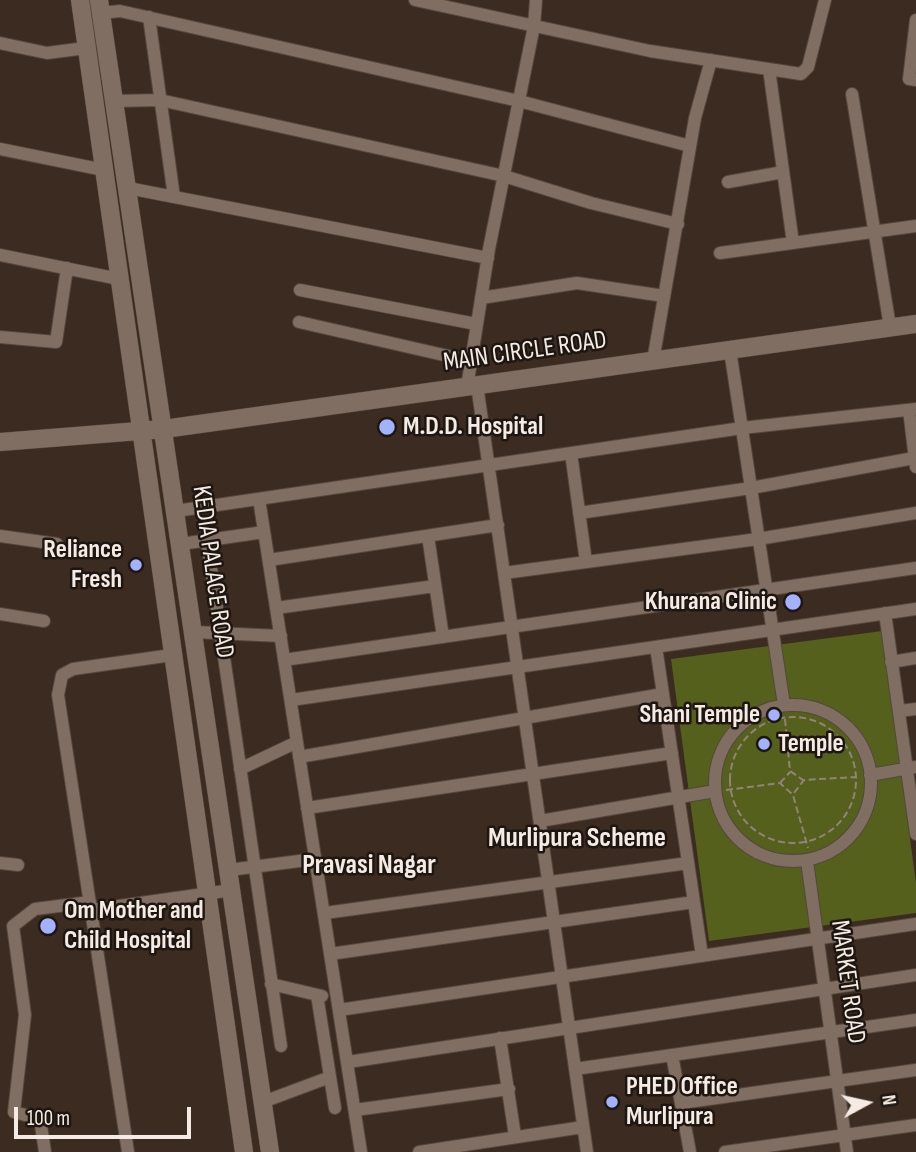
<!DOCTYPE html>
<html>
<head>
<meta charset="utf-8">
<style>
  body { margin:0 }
  #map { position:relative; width:916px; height:1152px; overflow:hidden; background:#3b2b21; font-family:"Sofia Sans Condensed",sans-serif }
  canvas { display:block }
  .north { position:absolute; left:832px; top:1068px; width:70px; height:70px; -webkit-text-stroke:5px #1d1611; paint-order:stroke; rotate:82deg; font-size:19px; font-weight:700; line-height:28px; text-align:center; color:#f6ebe4 }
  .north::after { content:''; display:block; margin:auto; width:24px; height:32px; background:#f6ebe4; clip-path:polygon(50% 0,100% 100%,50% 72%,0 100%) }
  .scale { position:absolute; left:14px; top:1107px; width:177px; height:32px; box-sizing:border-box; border:4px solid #f6ebe4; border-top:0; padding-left:9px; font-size:21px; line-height:24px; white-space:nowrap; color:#f6ebe4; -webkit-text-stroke:5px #1d1611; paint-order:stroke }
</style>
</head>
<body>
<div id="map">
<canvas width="916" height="1152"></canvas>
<div class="north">N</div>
<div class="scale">100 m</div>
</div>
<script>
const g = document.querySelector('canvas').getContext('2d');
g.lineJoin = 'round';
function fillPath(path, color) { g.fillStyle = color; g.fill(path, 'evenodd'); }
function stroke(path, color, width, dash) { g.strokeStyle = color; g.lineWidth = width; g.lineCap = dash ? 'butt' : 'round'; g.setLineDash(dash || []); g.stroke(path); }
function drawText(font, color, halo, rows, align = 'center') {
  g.font = font + ' "Sofia Sans Condensed",sans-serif'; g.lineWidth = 5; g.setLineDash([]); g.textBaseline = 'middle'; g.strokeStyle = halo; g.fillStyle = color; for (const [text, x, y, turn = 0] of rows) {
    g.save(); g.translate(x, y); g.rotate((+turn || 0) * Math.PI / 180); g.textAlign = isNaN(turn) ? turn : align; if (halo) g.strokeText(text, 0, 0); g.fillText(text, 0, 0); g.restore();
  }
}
const green = new Path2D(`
  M882,631L916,883V913L709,941L671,659Z`);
const path = new Path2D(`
  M730 780a63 63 0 1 1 126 0a63 63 0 1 1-126 0Z
  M785,719L790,771L803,780
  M780,783L790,772
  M726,790L780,783L793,795L808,848
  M794,793L804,780L855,777`);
const street = new Path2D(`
  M415,0L650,51L801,74L808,67L825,0
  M101,13L120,11L519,101L690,146
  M149,17L174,197
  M916,20L909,79L916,80
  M0,43L47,53L86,48
  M769,69L793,243
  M852,94L890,327
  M115,101L160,100L504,176L591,203L678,224
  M0,149L104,170
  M728,182L783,172
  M128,188L488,258
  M720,253L916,226
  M0,255L119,279
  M300,290L476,324
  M481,298L577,283L664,296
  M299,322L470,361
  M0,337L56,342L67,268
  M730,350L784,705
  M653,361L695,118L711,60
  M477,385L587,1152
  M467,387L489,249L534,26L536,0
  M909,410L916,467
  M571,453L586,562
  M259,499L361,1152
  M176,511L742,428L916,409
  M579,513L751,488L914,458
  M0,536L57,544
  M428,536L443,637
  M207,541L281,1046
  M181,544L264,532
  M269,560L498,525
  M504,573L758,539L916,513
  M276,608L435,586
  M885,613L916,834
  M0,614L44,621
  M194,632L281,636
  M656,647L702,956
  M284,660L916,568
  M891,662L916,658
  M291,700L916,609
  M715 783a78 78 0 1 1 156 0a78 78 0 1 1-156 0Z
  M899,711L916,709
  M299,757L663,694
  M240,769L297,742
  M870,775L916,767
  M307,808L672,753
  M540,821L715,791
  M807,861L847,1152
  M0,863L18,865
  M229,870L315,859
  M91,910L232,890
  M325,913L688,863
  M330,954L694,902
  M271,984L322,996
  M317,995L335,1108
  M339,1010L916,924
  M500,1038L515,1136
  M672,1055L690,1152
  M348,1062L916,975
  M575,1069L916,1020
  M263,1102L330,1077
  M681,1103L916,1070
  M355,1110L509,1089
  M45,1152L40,1119L14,1112L25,1015L13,926L35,909L90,902
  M128,1152L58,695L62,675L73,669L172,655
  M419,1152L583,1127
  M725,1152L916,1125`);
const secondary = new Path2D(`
  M80,0L244,1152
  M99,0L270,1152
  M0,442L164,429L916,324`);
const markers = [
  [387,427,9,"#a3b2fd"],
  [136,565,7,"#a3b2fd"],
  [793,602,9,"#a3b2fd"],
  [774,715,7,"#a3b2fd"],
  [764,744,7,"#a3b2fd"],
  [48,926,9,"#a3b2fd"],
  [612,1102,7,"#a3b2fd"]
];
const streetNames = [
  ["MAIN CIRCLE ROAD",525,352,-8],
  ["KEDIA PALACE ROAD",212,572,82],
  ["MARKET ROAD",847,982,82]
];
const poiNames = [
  ["M.D.D. Hospital",403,427],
  ["Reliance",122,550,"right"],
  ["Fresh",122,580,"right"],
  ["Khurana Clinic",777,602,"right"],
  ["Shani Temple",760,715,"right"],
  ["Temple",778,744],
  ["Om Mother and",64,911],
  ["Child Hospital",64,941],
  ["PHED Office",626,1087],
  ["Murlipura",626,1117]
];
const neighbourhoodNames = [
  ["Murlipura Scheme",577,839],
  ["Pravasi Nagar",369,866]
];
fillPath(green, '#54601c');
stroke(street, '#55473e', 14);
stroke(secondary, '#55473e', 19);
stroke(path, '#91837a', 2, [7, 3.5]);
stroke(street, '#806e62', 12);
stroke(secondary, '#806e62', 18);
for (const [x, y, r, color] of markers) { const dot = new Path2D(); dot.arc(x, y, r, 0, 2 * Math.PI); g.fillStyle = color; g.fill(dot); stroke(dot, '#1d1611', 2.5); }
drawText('26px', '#f6ebe4', '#1d1611', streetNames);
drawText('bold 26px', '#f6ebe4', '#1d1611', poiNames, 'left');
drawText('bold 28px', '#f6ebe4', '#1d1611', neighbourhoodNames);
</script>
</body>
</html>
